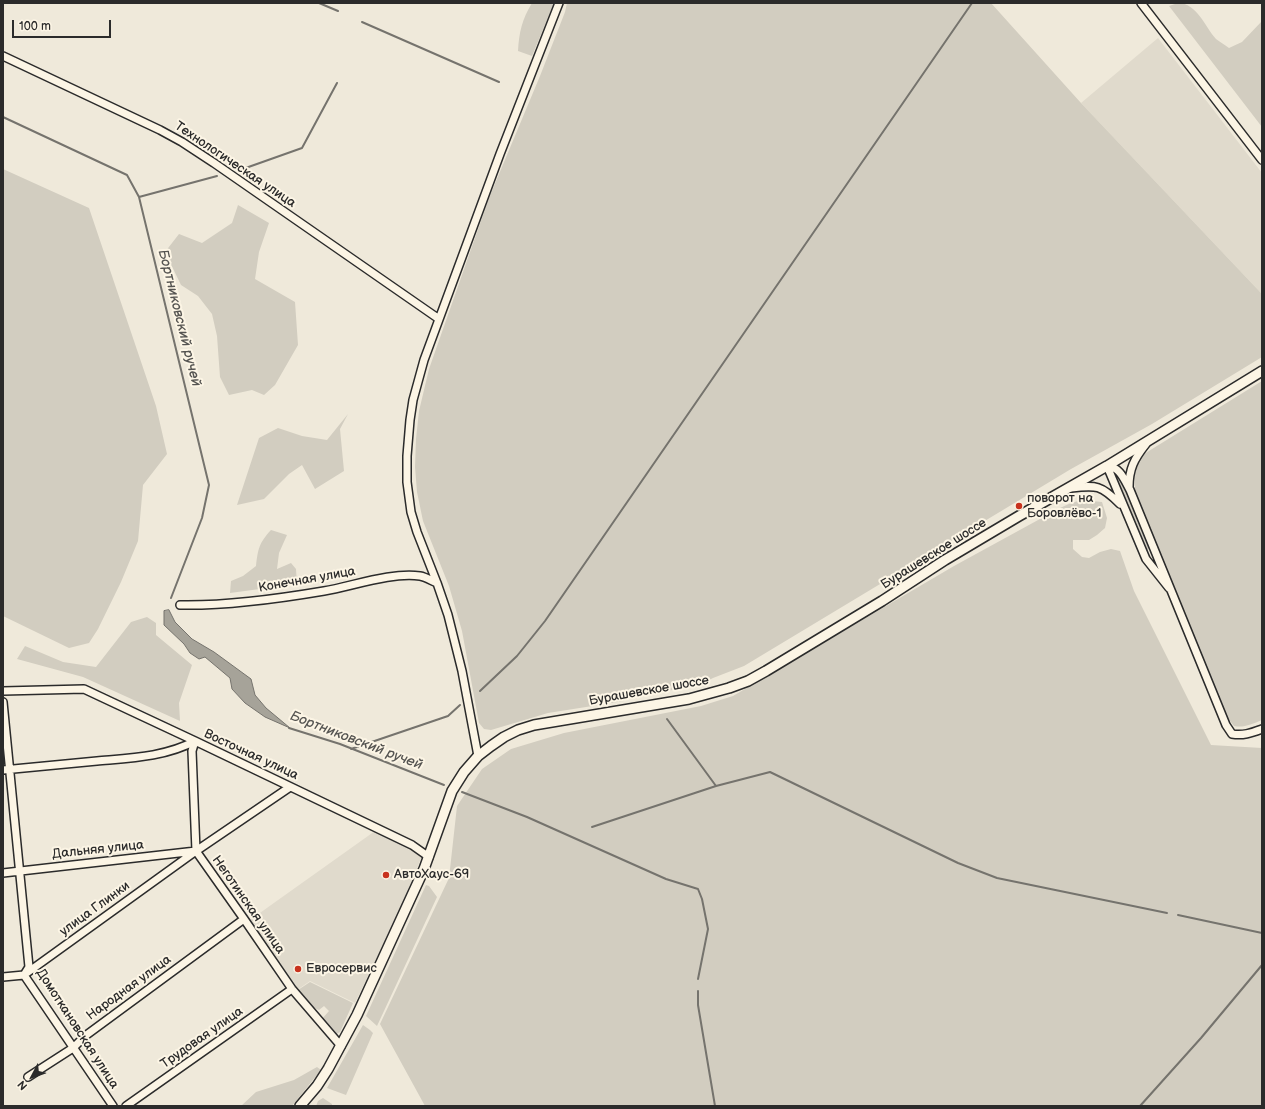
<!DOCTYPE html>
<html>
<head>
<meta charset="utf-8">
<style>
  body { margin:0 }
  #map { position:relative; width:1265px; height:1109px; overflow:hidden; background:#efe9da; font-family:"Balsamiq Sans",sans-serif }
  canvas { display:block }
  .frame { position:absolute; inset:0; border:4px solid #2b2b2b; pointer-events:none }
  .north { position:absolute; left:12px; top:1057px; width:40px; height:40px; -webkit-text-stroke:3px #fcf5e5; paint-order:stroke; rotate:229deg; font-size:11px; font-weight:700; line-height:16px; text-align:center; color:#2b2b2b }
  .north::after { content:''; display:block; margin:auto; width:14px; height:18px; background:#2b2b2b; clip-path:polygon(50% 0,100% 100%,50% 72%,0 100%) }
  .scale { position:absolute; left:12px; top:20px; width:99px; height:18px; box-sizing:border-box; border:2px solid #2b2b2b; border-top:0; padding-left:5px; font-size:12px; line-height:14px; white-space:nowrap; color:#2b2b2b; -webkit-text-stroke:3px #fcf5e5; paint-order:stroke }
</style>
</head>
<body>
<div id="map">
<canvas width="1265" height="1109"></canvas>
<div class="frame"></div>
<div class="north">N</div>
<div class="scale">100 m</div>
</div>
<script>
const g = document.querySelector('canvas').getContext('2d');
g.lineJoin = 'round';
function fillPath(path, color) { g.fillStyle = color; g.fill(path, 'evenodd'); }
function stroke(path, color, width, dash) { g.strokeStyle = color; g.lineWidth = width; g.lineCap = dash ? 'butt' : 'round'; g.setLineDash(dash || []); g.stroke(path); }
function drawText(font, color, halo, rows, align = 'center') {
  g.font = font + ' "Balsamiq Sans",sans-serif'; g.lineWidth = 4; g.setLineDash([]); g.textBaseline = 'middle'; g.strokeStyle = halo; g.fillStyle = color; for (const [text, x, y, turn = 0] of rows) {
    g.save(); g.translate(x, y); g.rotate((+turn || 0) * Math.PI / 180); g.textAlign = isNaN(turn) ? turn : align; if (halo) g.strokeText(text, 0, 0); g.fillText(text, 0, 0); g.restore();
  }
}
const built = new Path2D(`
  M1158,38L1262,173V294L1081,103Z
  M375,831L410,848L422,856L400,909L355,1003L310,981L297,990L250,920Z`);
const green = new Path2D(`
  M532,3H554L532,56L518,51C519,33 522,19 532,3Z
  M567,3H991L1081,103L1262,294V357L1152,424L1071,469L744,666L713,678L698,686L641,695L627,694L624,701L548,713L491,730L484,729L479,723L462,631L449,586L423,521L417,492L415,467L416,439L419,411L429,369L489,198L540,76L565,12Z
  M1178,3C1197,3 1205,27 1216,39C1220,42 1225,45 1229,48L1242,42L1262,21V127L1169,6Z
  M3,169L89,208L156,406L167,454L143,485L138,541L121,582L98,629L89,643L69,648L3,616Z
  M238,205L269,223L259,252L255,279L295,302L298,345L275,385L264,395L252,390L229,395L220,377L217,336L212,314L198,296L181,285L165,252L179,234L202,243L232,223Z
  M1262,381V720C1252,724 1244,728 1234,726L1227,717L1135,491C1135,475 1134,468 1144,454Z
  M348,414L340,429L344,471L315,489L302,465L289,474L264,499L237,505L259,438L278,428L302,436L327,440Z
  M1116,474H1117L1120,476L1149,548L1148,550L1146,549L1116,478Z
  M1082,500L1102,502L1107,518L1105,528L1097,535L1089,540H1073V549L1082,557L1089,558L1100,552L1111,549L1120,551L1134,591L1211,745L1262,748V1106H425L380,1024L449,878L457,806L482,769L511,749L564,733L701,706L733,696L954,566L1060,508L1071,503Z
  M271,530L287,535L279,553L277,569L291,563L296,569L297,584L230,593L231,581L243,576L256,566C258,549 259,543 271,530Z
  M147,617L156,623V635L192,665L179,703L180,721L83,677L17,659L25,646L63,662L96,667L131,622Z
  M426,885L429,886L437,897L377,1026L366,1016Z
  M310,982L353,1003L340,1032L335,1035L321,1020L329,1011L324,1006L319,1010L310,1006L298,990Z
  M363,1025L370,1030L373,1033L346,1095L327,1088Z
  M317,1067L321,1070L292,1106H241L256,1092L294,1080Z
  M323,1098L332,1104V1106H316L318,1101Z`);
const water = new Path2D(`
  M169,610L175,622L192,639L214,652L251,679L255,695L266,708L290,728L265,717L245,703L232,689L230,678L205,657L199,659L190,653L184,644L164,625V611Z`);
const stream = new Path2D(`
  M319,3L338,11
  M362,22L499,82
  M3,117L127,175L139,197L209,485L202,518L171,598
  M240,170L302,148L337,83
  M139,197L217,176
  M480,691L517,656L545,621L972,3
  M667,719L716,786
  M289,728L340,744L444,785
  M351,749L448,716L460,705
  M462,792L527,817L666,879L698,889L702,899L708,929L698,979
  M592,827L716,786L770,772L958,863L997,878L1167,913
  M1178,915L1262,933
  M698,991V1005L715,1106
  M1140,1106L1201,1038L1262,965`);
const minor = new Path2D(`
  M1141,3L1262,160
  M3,56L160,130L182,142L214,163L439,319
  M1129,487C1129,469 1134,459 1146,444
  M1071,488C1097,485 1101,485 1120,504
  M1169,588L1146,559L1107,466C1120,467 1124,479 1130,490L1226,725L1232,734C1243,736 1251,733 1262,729
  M180,605C228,606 277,599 324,591C353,586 391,572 420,576C426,577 432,581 437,583
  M3,691L84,689L195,741L192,751L196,851L24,975L3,977
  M3,702L29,967L24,975L113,1106
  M478,756L462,671L448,615L437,583L417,532L411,512L407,482V456L410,420L413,400L424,360L500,154L559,3
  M3,770C34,767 66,764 97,761C130,758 165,757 195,741L412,845L429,857
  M196,851L244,919L292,989L341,1046
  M3,873L196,851L290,787
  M28,1077L73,1048L85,1036L244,919
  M126,1106L292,989`);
const major = new Path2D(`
  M300,1106L317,1086L328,1069L357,1015L424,869L452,791L464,772L478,756L491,746L504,737L518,730L534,725L689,699L729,688L748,681L766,671L882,601L945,560L1019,516L1107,466L1262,371`);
const markers = [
  [1019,506,4,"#c8321e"],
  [386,875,4,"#c8321e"],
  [298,969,4,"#c8321e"]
];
const streetNames = [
  ["Технологическая улица",235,165,34],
  ["Бурашевское шоссе",934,554,-32],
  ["Конечная улица",307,580,-10],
  ["Бурашевское шоссе",649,691,-10],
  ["Восточная улица",251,755,25],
  ["Дальняя улица",98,850,-6],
  ["Неготинская улица",248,905,55],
  ["улица Глинки",95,909,-36],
  ["Народная улица",129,988,-36],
  ["Домоткановская улица",77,1029,57],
  ["Трудовая улица",202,1038,-35]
];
const poiNames = [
  ["поворот на",1027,499],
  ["Боровлёво-1",1027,514],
  ["АвтоХаус-69",394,875],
  ["Евросервис",306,969]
];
const waterNames = [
  ["Бортниковский ручей",179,318,76],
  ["Бортниковский ручей",356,741,21]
];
fillPath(built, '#e0dacc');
fillPath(green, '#d2cdc0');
fillPath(water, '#a6a399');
stroke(water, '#75736d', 1);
stroke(stream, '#75736d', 2);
stroke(minor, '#2b2b2b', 10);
stroke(major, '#2b2b2b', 12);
stroke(minor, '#fcf5e5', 7);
stroke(major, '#fcf5e5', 9);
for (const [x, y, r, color] of markers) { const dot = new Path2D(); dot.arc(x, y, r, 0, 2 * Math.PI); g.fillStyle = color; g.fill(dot); stroke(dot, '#fcf5e5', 1.5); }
drawText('13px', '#2b2b2b', '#fcf5e5', streetNames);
drawText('13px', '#2b2b2b', '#fcf5e5', poiNames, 'left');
drawText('italic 14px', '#565552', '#fcf5e5', waterNames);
</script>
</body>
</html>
